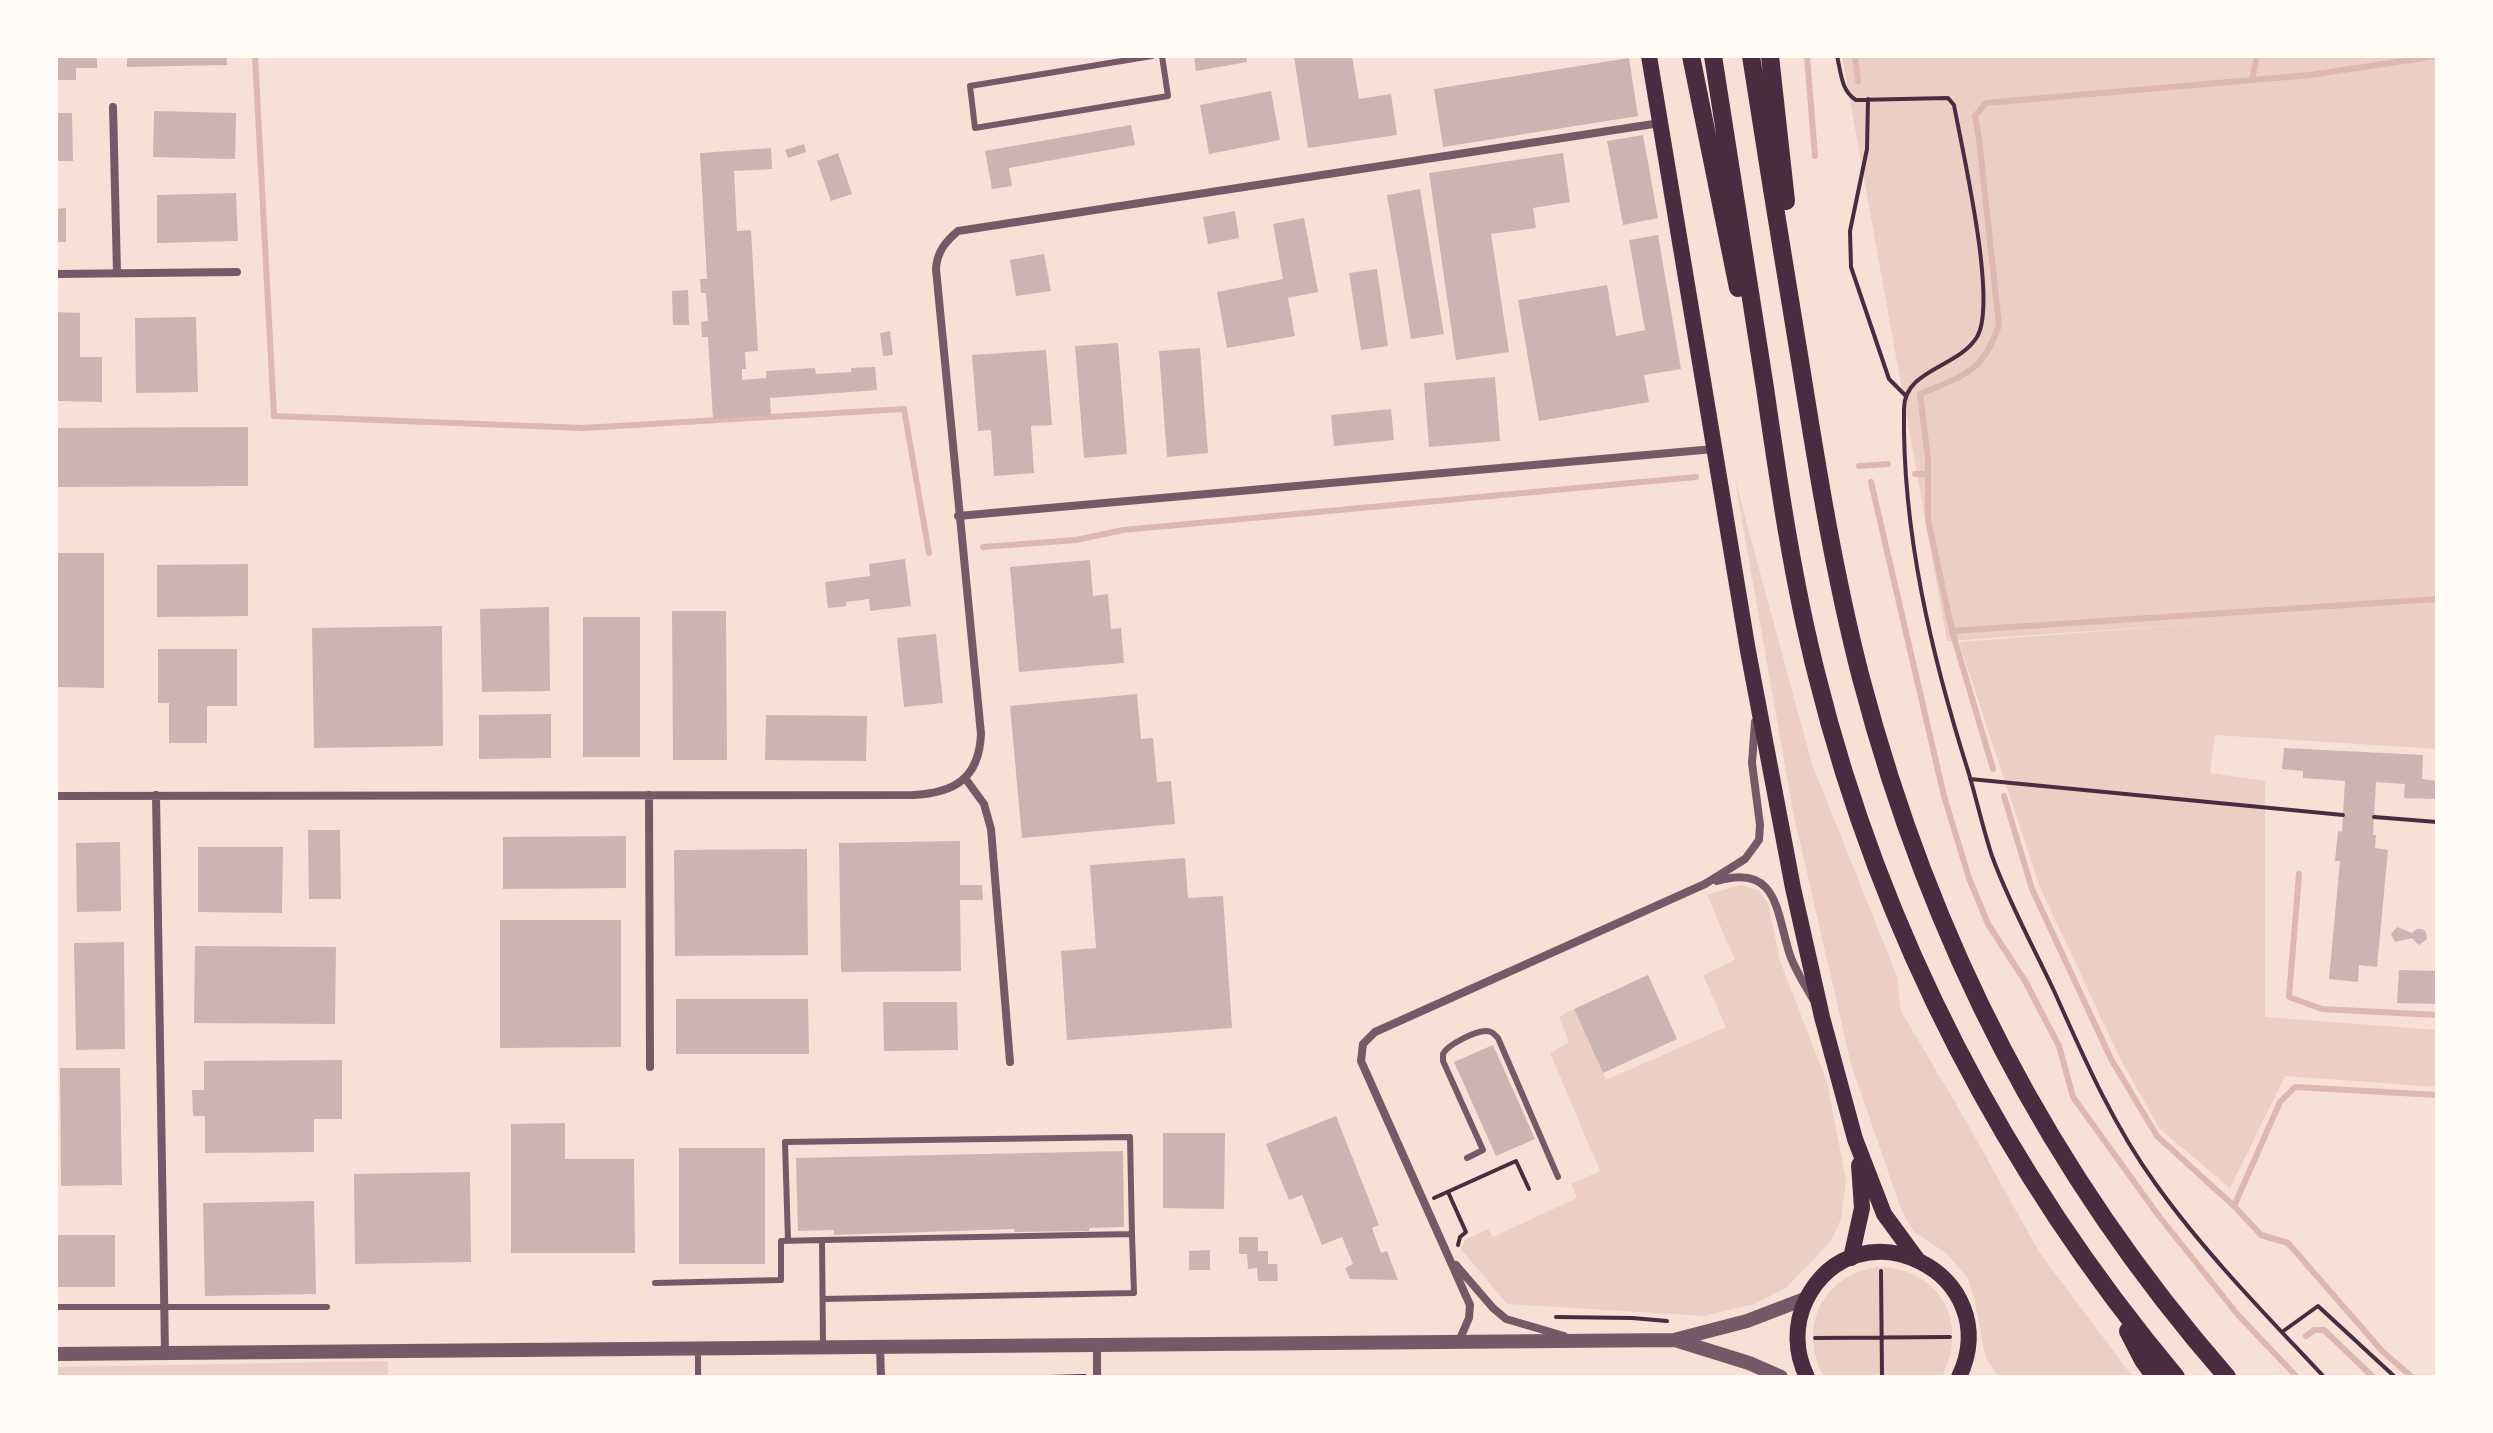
<!DOCTYPE html>
<html>
<head>
<meta charset="utf-8">
<style>
  body { margin:0 }
  #map { position:relative; width:2493px; height:1433px; overflow:hidden; background:#f7e1d7; font-family:Raleway,sans-serif }
  canvas { display:block }
  .frame { position:absolute; inset:0; border:58px solid #fffaf5; pointer-events:none }
</style>
</head>
<body>
<div id="map">
<canvas width="2493" height="1433"></canvas>
<div class="frame"></div>
</div>
<script>
const g = document.querySelector('canvas').getContext('2d');
g.lineJoin = 'round';
function fillPath(path, color) { g.fillStyle = color; g.fill(path, 'evenodd'); }
function stroke(path, color, width, dash) { g.strokeStyle = color; g.lineWidth = width; g.lineCap = dash ? 'butt' : 'round'; g.setLineDash(dash || []); g.stroke(path); }
const green = new Path2D(`
  M1842,56H2437V749L2215,735L2210,773L2265,781V1017L2437,1030V1087L2285,1076L2230,1188L2159,1128L2119,1056L2039,885L1959,642L2209,623L1947,641Z
  M1735,480L1812,764L1897,976L1901,1011L1966,1121L2039,1252L2133,1377H1999L1985,1356L1974,1297L1967,1277L1946,1253L1914,1232L1901,1209L1851,1064L1793,812Z
  M1741,885L1758,890L1768,903L1780,961L1827,1082L1846,1180L1841,1219L1831,1241L1787,1287L1754,1304L1703,1316L1507,1304L1461,1249L1465,1240L1488,1229L1493,1237L1577,1198L1571,1184L1600,1171L1550,1053L1569,1042L1559,1017L1574,1009L1606,1080L1726,1027L1703,975L1735,960L1707,895Z
  M1877,1267C1940,1267 1970,1323 1942,1377H1824C1797,1328 1822,1276 1877,1267Z
  M388,1361V1377H56V1367Z`);
const stream = new Path2D(`
  M255,56L274,416L583,428L904,409L929,553
  M1807,56L1815,156
  M1855,56L1858,81
  M2252,80L2257,56
  M1859,466L1888,464
  M1915,474H1928
  M1871,482L1944,796L1969,878L1988,924L2025,981L2059,1046L2073,1097L2158,1215L2238,1315L2297,1377
  M983,547L1076,540L1123,530L1696,477
  M1951,627L1952,631L2437,599
  M1993,769L1952,631L1928,520V458L1920,394C1964,375 1982,374 1999,325L1979,139L1975,116L1986,103L2310,75L2437,56
  M2004,796L2032,889L2111,1059L2157,1136L2234,1206L2261,1235L2288,1243L2383,1352L2412,1377
  M2299,874L2289,997L2322,1009L2437,1015
  M2234,1206L2280,1102L2295,1087L2437,1095
  M2306,1336L2314,1330H2324L2373,1377`);
const building = new Path2D(`
  M56,56H97V68H76V80H56Z
  M127,56H226L227,65L127,67Z
  M1194,56H1246L1247,62L1196,71Z
  M1294,56H1352L1359,99L1391,94L1397,135L1308,148Z
  M1629,58L1638,116L1443,147L1434,89Z
  M1271,91L1280,140L1209,154L1200,105Z
  M154,111L236,113L235,159L153,157Z
  M56,113H72L73,161H56Z
  M1131,125L1135,145L1009,168L1012,186L992,189L985,151Z
  M1643,135L1658,218L1623,225L1607,141Z
  M804,144L806,152L788,158L785,150Z
  M771,148L772,169L734,171L737,231L751,230L758,351L745,352L746,369H742V380L766,378V371L815,368L816,374L851,372V368L875,367L877,390L770,398L771,415L713,419L708,337H702L701,322L708,321L706,293H701L700,279H707L700,153Z
  M838,153L852,194L831,201L817,161Z
  M1563,153L1570,202L1533,208L1536,228L1491,234L1509,352L1456,360L1429,173Z
  M1420,189L1444,334L1411,339L1387,195Z
  M236,193L238,241L157,243V195Z
  M66,208V242H56V209Z
  M1235,211L1239,238L1208,244L1203,217Z
  M1304,218L1318,292L1288,298L1295,336L1227,348L1217,292L1283,279L1273,224Z
  M1658,235L1681,369L1644,375L1649,402L1539,421L1518,300L1607,285L1616,336L1645,330L1629,240Z
  M1044,254L1051,291L1016,296L1010,260Z
  M1377,269L1388,346L1361,350L1349,273Z
  M688,290L689,325H673L672,291Z
  M56,312L80,313V357H102V402L56,401Z
  M196,317L198,392L136,393L135,318Z
  M890,331L893,355L883,356L880,333Z
  M1118,343L1127,454L1084,458L1075,346Z
  M1200,348L1208,453L1167,457L1159,351Z
  M1046,350L1052,425L1031,426L1034,473L994,476L991,430L978,431L972,355Z
  M1495,377L1500,441L1429,447L1424,383Z
  M1391,409L1394,440L1334,446L1331,415Z
  M248,427V486L56,487V428Z
  M56,553H104V688L56,687Z
  M905,559L911,606L870,611L869,599L846,602V606L828,608L825,582L870,576L869,564Z
  M1090,560L1093,596L1108,594L1111,629L1121,628L1124,663L1019,672L1010,567Z
  M248,564V616L157,617V565Z
  M549,607L550,691L482,692L480,609Z
  M672,611H726L727,760H673Z
  M583,617H640V757H583Z
  M442,626L443,746L314,748L312,628Z
  M936,634L943,703L904,707L897,638Z
  M158,649H237V706H207V743H169V703H158Z
  M1137,694L1141,739L1153,738L1157,782L1171,781L1175,824L1022,838L1010,706Z
  M551,714V758L479,759V715Z
  M766,715L867,716L866,761L765,760Z
  M2284,748L2423,755L2422,779L2437,781V799L2404,798L2405,784L2376,782L2373,835H2376L2375,848L2388,850L2377,967L2359,965L2358,982L2329,979L2340,861H2335L2338,831L2342,832L2345,781L2303,778V771L2282,769Z
  M308,830H340L341,899H309Z
  M626,836V888L503,889V837Z
  M960,841V885H982L983,900H960L961,971L841,972L839,843Z
  M120,842L121,911L77,912L76,843Z
  M198,847H283L282,913L198,912Z
  M807,849L808,955L675,956L674,850Z
  M1185,858L1188,898L1223,896L1232,1028L1067,1040L1061,951L1096,948L1090,865Z
  M500,920H621V1047L500,1048Z
  M2397,927L2412,933L2417,929H2422L2426,932L2427,939L2419,945L2412,938L2395,942L2391,934Z
  M124,942L125,1049L76,1050L74,943Z
  M195,946L336,947L335,1024L194,1023Z
  M2399,970L2437,971V1004L2397,1003Z
  M1648,975L1677,1039L1603,1073L1574,1009Z
  M676,999H808L809,1054H676Z
  M883,1002H957L958,1050L884,1051Z
  M1493,1045L1535,1139L1496,1156L1454,1062Z
  M342,1060V1119H314V1152L205,1153V1116H193L192,1090H204V1061Z
  M60,1068H120L122,1185L61,1186Z
  M1336,1116L1379,1225L1372,1228L1381,1253L1387,1251L1398,1280L1350,1279L1345,1268L1353,1264L1342,1237L1322,1245L1302,1195L1289,1200L1266,1144Z
  M565,1123V1159H634L635,1253H511V1124Z
  M1163,1133H1225L1224,1209L1163,1208Z
  M679,1148H765V1264H679Z
  M1123,1151L1124,1227L1089,1228V1231L1015,1232L1014,1229L834,1235V1230L798,1231L796,1158Z
  M470,1172L471,1262L355,1264L354,1174Z
  M314,1201L316,1294L205,1296L203,1203Z
  M56,1235H115V1287H56Z
  M1239,1237H1258V1251H1268V1264H1277L1278,1281H1258L1257,1268L1248,1269L1247,1254H1239Z
  M1210,1250V1270H1189V1251Z`);
const path = new Path2D(`
  M1837,56C1841,72 1841,91 1856,100L1948,98L1954,105C1962,149 1998,303 1977,337C1958,368 1904,369 1904,409C1902,533 1932,657 1969,774C1977,801 1983,829 1992,856C2009,903 2034,948 2055,993C2084,1058 2113,1125 2155,1183C2204,1252 2266,1315 2324,1377
  M1868,99L1867,149L1850,231L1851,267L1889,379L1905,395
  M1970,779L2343,815
  M2374,817L2437,822
  M1448,1192L1466,1232L1460,1237L1458,1245
  M1434,1198L1516,1161L1529,1189
  M1881,1271L1882,1377
  M1556,1317L1632,1318L1667,1321
  M2282,1332L2318,1306L2395,1377
  M1815,1338L1950,1337
  M335,1377H380
  M1048,1377L1085,1376`);
const service = new Path2D(`
  M1152,56L970,86L975,128L1168,96L1162,56
  M1467,1158L1483,1150L1443,1061V1054C1447,1045 1475,1031 1486,1031C1492,1031 1494,1034 1498,1038L1558,1177
  M822,1240L1132,1234L1134,1293L823,1299
  M788,1241L785,1142L1130,1137L1132,1234
  M655,1283L781,1280V1241L822,1240L823,1346
  M56,1307H327
  M698,1377V1349`);
const minor = new Path2D(`
  M113,107L117,273
  M56,274L237,272
  M958,516L1714,449
  M965,778L984,804L991,829L1010,1062
  M156,795L165,1353
  M649,795L650,1067
  M56,796L913,795C954,793 979,779 981,734L936,269C937,252 945,242 958,231L1660,123
  M1717,881C1779,863 1776,913 1790,955C1795,970 1805,985 1813,999
  M1456,1265L1493,1308L1506,1319L1564,1336
  M1459,1341L1469,1318L1470,1305L1361,1061L1363,1044L1375,1032L1705,884L1745,859L1759,840L1760,825L1752,763L1755,722
  M880,1346L881,1377
  M1097,1377V1345`);
const tertiary = new Path2D(`
  M1675,1340L1749,1363L1781,1377
  M56,1354L1674,1340L1747,1321L1807,1298`);
const secondary = new Path2D(`
  M1649,56L1748,651L1793,888L1822,1017L1855,1139L1884,1214L1917,1259
  M1851,1258L1862,1208L1859,1165
  M1807,1377C1795,1353 1794,1325 1806,1300C1857,1199 2008,1273 1959,1377`);
const trunk = new Path2D(`
  M1691,56L1738,288
  M1713,56C1730,167 1748,277 1765,388C1779,485 1793,582 1817,676C1881,934 2006,1174 2176,1377
  M1751,56C1767,158 1783,259 1800,361C1817,467 1834,574 1861,678C1930,941 2048,1172 2227,1377
  M1770,56L1786,201
  M2128,1331L2143,1360L2155,1377`);
fillPath(green, '#ebcfc5');
stroke(stream, '#dcb8b0', 6);
fillPath(building, '#ccb4b1');
stroke(path, '#4a2c40', 4);
stroke(service, '#755966', 6);
stroke(minor, '#755966', 8);
stroke(tertiary, '#755966', 14);
stroke(secondary, '#4a2c40', 16);
stroke(trunk, '#4a2c40', 18);
</script>
</body>
</html>
